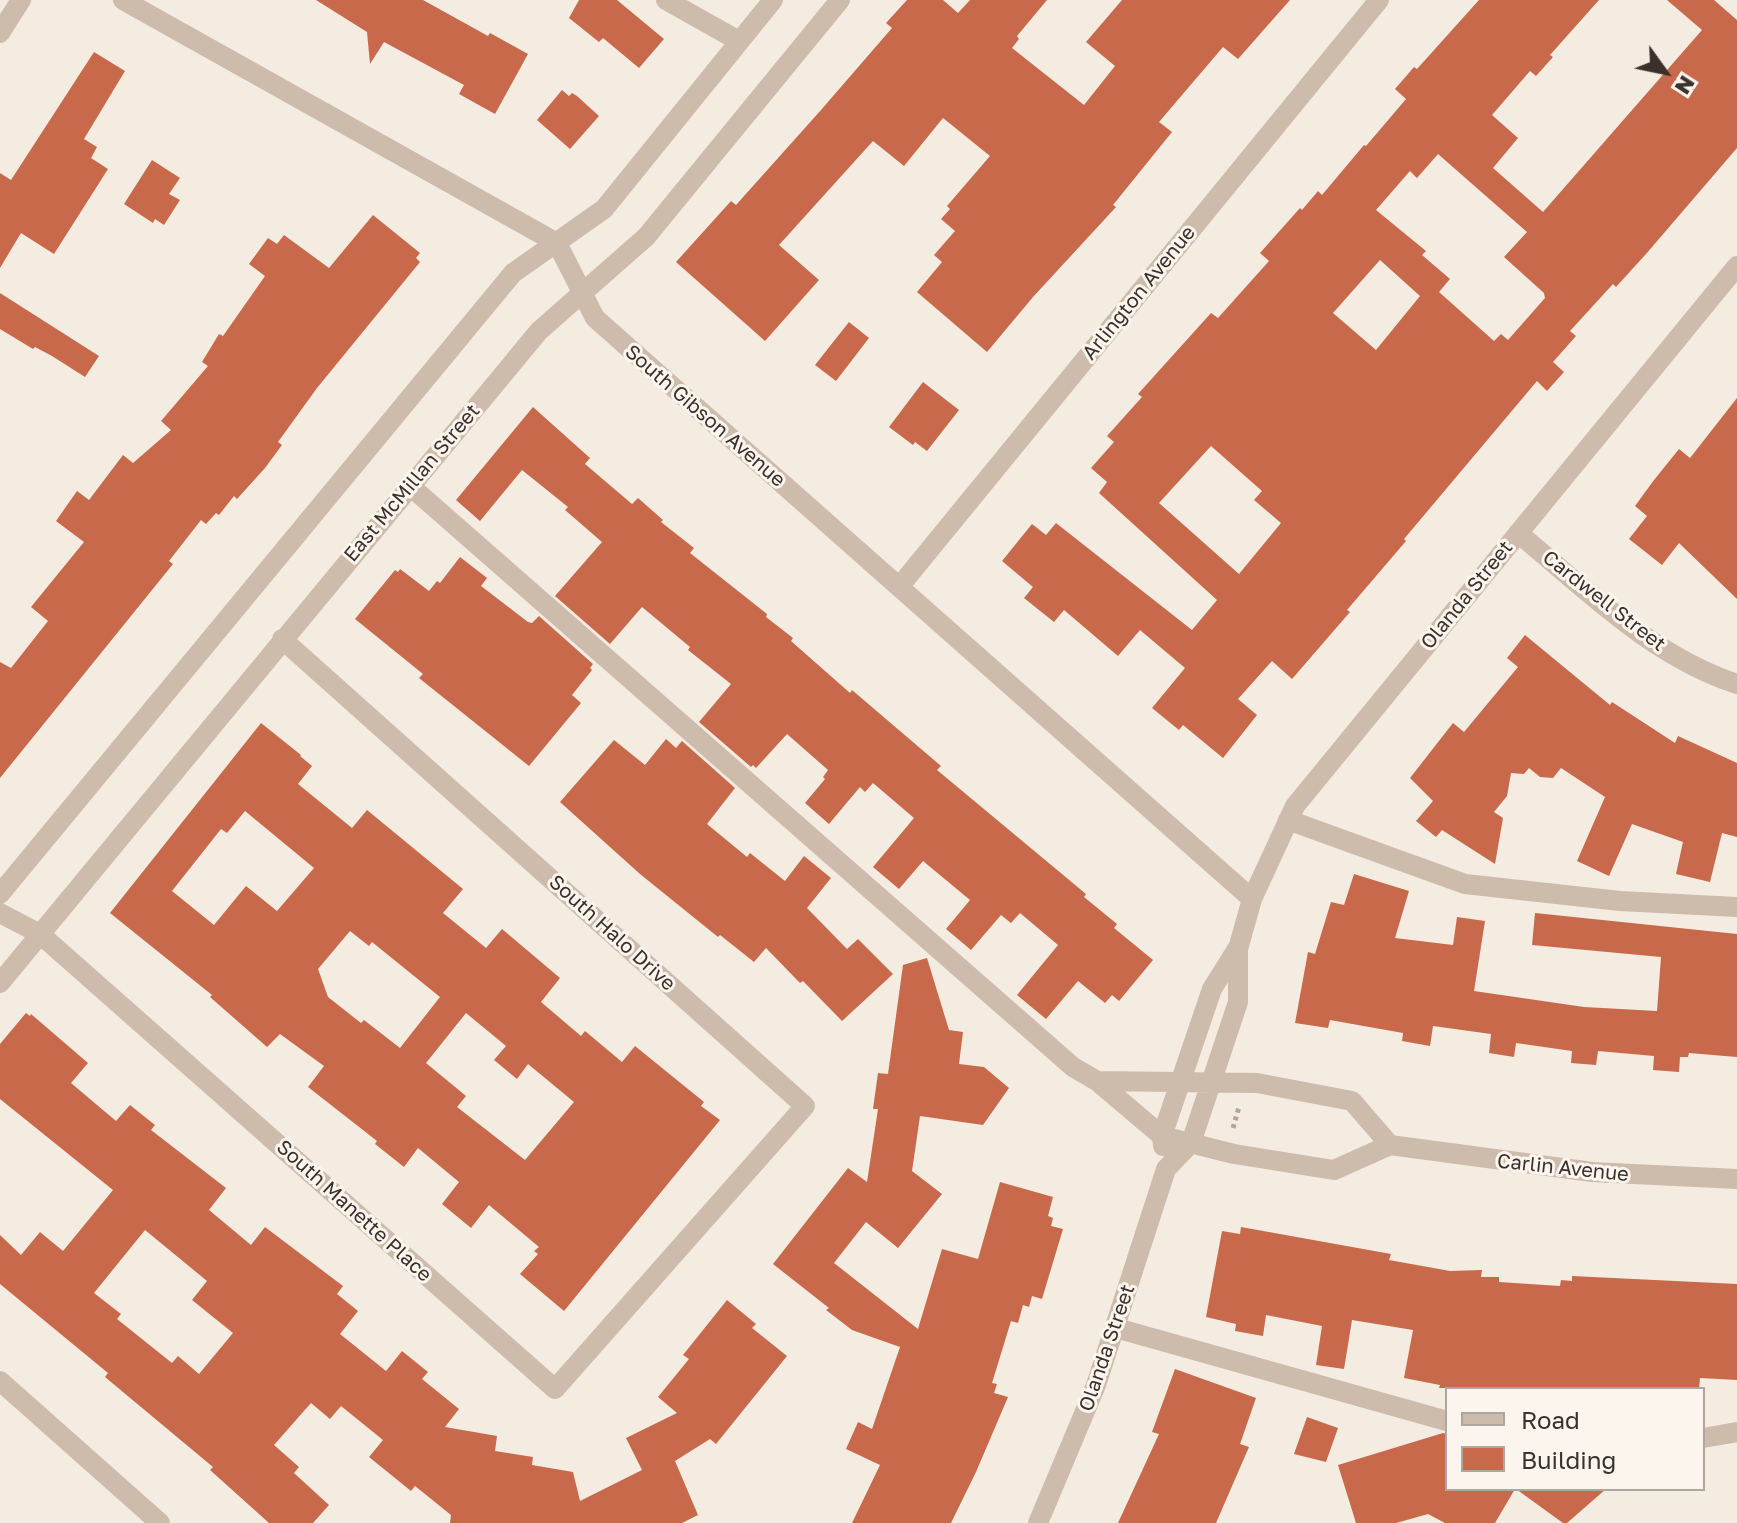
<!DOCTYPE html>
<html>
<head>
<meta charset="utf-8">
<style>
  body { margin:0 }
  #map { position:relative; width:1737px; height:1523px; overflow:hidden; background:#f4ebe1; font-family:"Golos Text",sans-serif }
  canvas { display:block }
  .legend { position:absolute; left:1445px; top:1387px; width:260px; height:104px; box-sizing:border-box; background:#fbf5ee; border:2px solid #aea6a0; margin:0; padding:10px 14px; list-style:none; font-size:24px; color:#3b302b }
  .legend li { display:flex; align-items:center; gap:16px; height:40px }
  .legend b { width:40px; border:2px solid #aea6a0 }
  .north { position:absolute; left:1625px; top:32px; width:80px; height:80px; -webkit-text-stroke:6px #fbf5ee; paint-order:stroke; rotate:123deg; font-size:22px; font-weight:700; line-height:32px; text-align:center; color:#3b302b }
  .north::after { content:''; display:block; margin:auto; width:28px; height:36px; background:#3b302b; clip-path:polygon(50% 0,100% 100%,50% 72%,0 100%) }
</style>
</head>
<body>
<div id="map">
<canvas width="1737" height="1523"></canvas>
<ul class="legend">
<li><b style="height:10px;background:#cdbbac"></b>Road</li>
<li><b style="height:22px;background:#c8694b"></b>Building</li>
</ul>
<div class="north">N</div>
</div>
<script>
const g = document.querySelector('canvas').getContext('2d');
g.lineJoin = 'round';
function fillPath(path, color) { g.fillStyle = color; g.fill(path, 'evenodd'); }
function stroke(path, color, width, dash) { g.strokeStyle = color; g.lineWidth = width; g.lineCap = dash ? 'butt' : 'round'; g.setLineDash(dash || []); g.stroke(path); }
function drawText(font, color, halo, rows, align = 'center') {
  g.font = font + ' "Golos Text",sans-serif'; g.lineWidth = 6; g.setLineDash([]); g.textBaseline = 'middle'; g.strokeStyle = halo; g.fillStyle = color; for (const [text, x, y, turn = 0] of rows) {
    g.save(); g.translate(x, y); g.rotate((+turn || 0) * Math.PI / 180); g.textAlign = isNaN(turn) ? turn : align; if (halo) g.strokeText(text, 0, 0); g.fillText(text, 0, 0); g.restore();
  }
}
const building = new Path2D(`
  M316,0H423L488,36L490,33L528,54L495,114L459,94L464,85L384,42L370,64L367,32Z
  M579,0H617L664,39L639,68L603,38L599,42L569,18Z
  M907,0H943L958,13L970,0H1047L1017,36L1019,39L1012,48L1084,105L1115,66L1086,42L1122,0H1290L1238,59L1223,47L1159,122L1172,132L1113,205L1116,207L1033,297L987,352L917,292L942,262L934,255L955,231L941,219L950,209L947,206L990,156L943,118L904,166L873,141L779,245L819,280L765,341L676,262L731,201L736,205L821,110L892,28L886,23Z
  M1479,0H1599L1550,55L1553,57L1536,76L1530,71L1492,115L1518,138L1493,168L1543,212L1702,30L1667,0H1714L1737,20V148L1646,254L1616,287L1613,284L1570,331L1576,336L1553,362L1564,372L1547,391L1537,381L1404,539L1406,541L1347,610L1350,612L1292,679L1272,661L1238,699L1257,715L1223,758L1183,725L1179,730L1152,708L1185,668L1140,630L1118,656L1064,610L1054,622L1024,598L1033,587L1002,561L1032,524L1046,535L1056,523L1192,630L1217,600L1099,493L1107,482L1091,468L1114,442L1107,436L1142,397L1138,394L1211,313L1218,318L1269,261L1260,253L1300,208L1302,210L1318,191L1322,195L1364,145L1366,146L1406,99L1395,89L1414,67L1417,69ZM1438,154L1527,232L1504,257L1544,293L1545,298L1508,340L1501,334L1494,341L1439,292L1450,279L1422,255L1426,251L1376,210L1410,171L1417,178ZM1380,260L1420,296L1376,350L1333,313ZM1211,446L1262,491L1254,500L1281,523L1239,574L1159,503Z
  M94,52L125,71L84,139L97,147L91,158L108,169L54,254L21,233L0,268V173L11,180Z
  M562,90L569,96L572,93L577,96L599,116L570,149L537,120Z
  M152,160L180,178L169,194L180,200L164,225L155,219L153,223L124,204Z
  M373,215L420,253L416,258L420,262L317,388L278,442L282,445L265,468L237,499L234,496L219,515L216,513L206,524L201,520L169,561L173,564L0,778V662L11,668L48,621L31,607L84,542L56,521L77,491L89,500L123,455L133,463L171,430L161,421L208,366L202,362L219,334L223,336L265,276L249,264L268,238L277,244L284,235L329,268Z
  M0,293L99,356L85,377L52,356L35,347L33,349L0,329Z
  M849,322L869,338L836,381L815,365Z
  M923,382L959,410L927,451L915,442L913,445L889,427Z
  M1737,398V599L1679,543L1662,565L1629,539L1647,516L1635,506L1654,480L1679,449L1690,458Z
  M533,407L590,458L585,464L632,504L638,498L663,520L661,522L694,548L690,553L767,614L766,617L793,638L791,641L850,693L852,690L941,766L937,770L1086,894L1084,897L1117,924L1114,928L1153,960L1119,1001L1112,995L1105,1003L1078,981L1046,1019L1017,995L1058,945L1020,913L1011,923L1001,915L971,950L946,929L970,900L923,861L899,889L873,867L914,818L873,783L865,792L860,787L829,824L805,803L825,779L823,777L828,770L787,734L756,768L753,765L751,767L699,722L731,684L688,650L690,647L642,607L610,644L555,596L602,542L565,510L568,507L522,470L480,521L456,500Z
  M460,557L487,578L481,586L528,622L532,623L539,616L593,664L590,668L592,670L572,695L581,703L529,766L419,678L423,674L355,619L395,570L398,572L400,569L429,591L437,581L440,583Z
  M1525,635L1610,705L1612,702L1675,743L1678,736L1737,763V837L1722,833L1710,882L1676,874L1683,842L1632,824L1609,876L1577,861L1605,797L1561,768L1553,778L1540,777L1529,768L1524,774L1511,773L1507,796L1494,812L1503,818L1495,864L1442,830L1436,837L1416,821L1433,801L1410,778L1453,723L1464,732L1518,667L1507,658Z
  M261,723L301,755L300,756L312,766L298,784L352,828L367,810L463,889L443,913L486,948L502,929L560,978L541,1002L581,1036L585,1031L622,1062L635,1046L704,1102L701,1106L720,1120L564,1311L520,1274L538,1254L534,1251L539,1247L489,1205L471,1228L442,1204L459,1182L418,1148L404,1167L375,1144L377,1141L308,1087L324,1066L280,1034L267,1047L210,997L212,995L110,913ZM245,811L314,868L277,911L246,886L214,925L172,891L221,829L227,833ZM350,931L369,946L372,942L440,997L400,1048L364,1020L361,1023L328,997L318,969ZM466,1013L506,1046L494,1060L517,1079L528,1064L574,1102L525,1160L457,1107L466,1096L426,1063Z
  M666,739L676,748L682,741L735,788L707,824L747,857L750,853L785,881L804,856L831,878L807,908L847,949L858,939L893,974L842,1021L803,981L800,983L766,948L754,962L720,935L718,937L640,874L560,802L614,740L645,765Z
  M1354,874L1409,891L1395,938L1453,945L1457,917L1485,921L1474,991L1584,1007L1657,1011L1661,957L1532,945L1535,913L1737,934V1057L1689,1053L1688,1057H1680L1679,1072L1653,1070L1654,1056L1598,1051L1596,1065L1571,1063L1572,1051L1516,1043L1514,1057L1489,1053L1491,1034L1433,1026L1430,1046L1402,1041L1403,1033L1330,1020L1328,1028L1295,1023L1308,952L1315,954L1331,902L1344,905Z
  M927,958L949,1030L963,1032L959,1064L984,1067L1009,1088L983,1125L920,1116L912,1171L942,1194L898,1248L866,1222L834,1263L918,1329L942,1249L978,1259L1000,1182L1053,1197L1048,1216L1053,1218L1051,1226L1063,1229L1042,1299L1032,1296L1029,1307L1023,1305L1018,1323L1011,1321L992,1383L997,1384L994,1393L1008,1397L976,1472L951,1523H852L880,1465L846,1449L858,1422L872,1429L900,1347L852,1330L826,1310L829,1308L773,1264L848,1168L867,1182L878,1109H873L878,1073L888,1074L903,965Z
  M26,1013L30,1016L31,1014L88,1063L71,1083L116,1121L130,1105L155,1125L151,1130L226,1188L209,1210L251,1245L265,1227L343,1286L337,1294L358,1311L340,1334L386,1371L402,1351L428,1372L422,1379L459,1409L445,1427L497,1436L495,1451L533,1457L532,1465L573,1472L580,1501L642,1470L626,1438L677,1413L658,1397L689,1359L683,1355L727,1300L756,1324L752,1328L787,1356L716,1444L710,1439L675,1461L698,1515L682,1523H450L451,1515L415,1486L411,1491L369,1457L383,1440L341,1406L330,1419L311,1403L274,1445L299,1467L294,1473L329,1505L313,1523H269L210,1470L213,1467L105,1377L108,1373L0,1284V1235L21,1255L40,1232L63,1251L113,1190L0,1099V1044ZM145,1230L207,1281L192,1300L233,1333L199,1374L178,1356L172,1363L117,1319L121,1314L94,1293Z
  M1241,1227L1391,1254L1389,1260L1450,1271L1482,1270L1481,1277H1499V1282L1560,1286L1561,1280L1572,1281V1276L1737,1284V1380L1700,1378L1699,1389L1439,1388L1440,1385L1404,1378L1413,1330L1352,1320L1344,1369L1316,1365L1322,1326L1266,1315L1263,1336L1235,1331L1236,1324L1206,1317L1222,1231L1240,1234Z
  M1175,1369L1256,1398L1240,1444L1249,1447L1216,1523H1118L1159,1434L1152,1432Z
  M1307,1417L1338,1428L1326,1462L1294,1454Z
  M1443,1433L1447,1434V1489H1515L1495,1523H1445L1428,1514L1396,1523H1356L1338,1465Z
  M1516,1489H1606L1567,1523H1563Z`);
const path = new Path2D(`
  M1233,1128L1239,1107`);
const minor = new Path2D(`
  M123,0L557,243L595,318L1252,899
  M666,0L739,41
  M0,33L21,0
  M409,485L1073,1067L1097,1081L1162,1136L1234,1154L1334,1170L1390,1145L1592,1172L1737,1179
  M1518,533C1586,589 1651,656 1737,684
  M899,587L1379,0
  M1288,820L1465,884L1620,901L1737,907
  M0,894L513,273L604,209L773,0
  M0,913L40,934L555,1389L805,1106L282,639
  M0,983L539,331L646,237L840,0
  M1097,1081L1257,1083L1352,1101L1390,1145
  M1163,1146L1162,1136L1212,989L1237,949
  M1116,1328L1447,1421
  M0,1381L160,1523
  M1703,1438L1737,1432
  M1038,1523L1096,1385L1166,1169L1191,1143L1238,1002V949L1252,899L1295,806L1737,266`);
const streetNames = [
  ["Arlington Avenue",1139,293,-51],
  ["South Gibson Avenue",705,416,41],
  ["East McMillan Street",412,483,-50],
  ["Olanda Street",1467,595,-51],
  ["Cardwell Street",1604,601,38],
  ["South Halo Drive",612,933,42],
  ["Carlin Avenue",1563,1168,6],
  ["South Manette Place",354,1211,42],
  ["Olanda Street",1107,1348,-71]
];
fillPath(building, '#c8694b');
stroke(path, '#b9a596', 5, [4, 4]);
stroke(minor, '#cdbbac', 20);
drawText('20px', '#3b302b', '#fbf5ee', streetNames);
</script>
</body>
</html>
